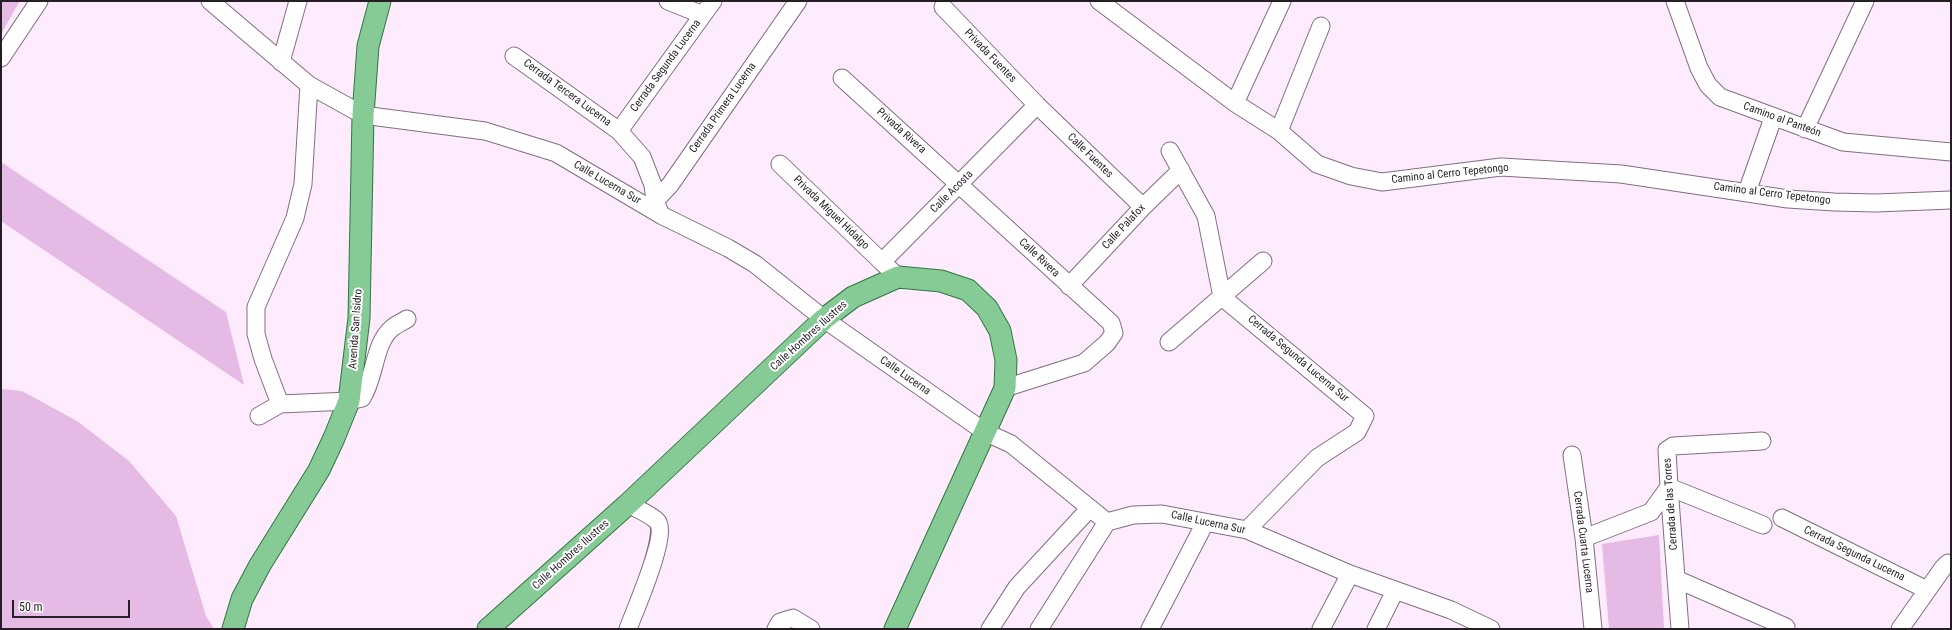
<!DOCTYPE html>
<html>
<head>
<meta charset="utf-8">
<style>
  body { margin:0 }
  #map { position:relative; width:1952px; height:630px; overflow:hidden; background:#feebfe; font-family:"Roboto Condensed",sans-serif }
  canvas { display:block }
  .frame { position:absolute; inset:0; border:2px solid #251e25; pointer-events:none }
  .scale { position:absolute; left:12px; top:600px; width:118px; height:18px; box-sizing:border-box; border:2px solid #251e25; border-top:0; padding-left:5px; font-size:12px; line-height:14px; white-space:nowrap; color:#251e25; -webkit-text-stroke:3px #fff; paint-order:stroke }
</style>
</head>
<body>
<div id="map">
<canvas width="1952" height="630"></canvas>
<div class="frame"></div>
<div class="scale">50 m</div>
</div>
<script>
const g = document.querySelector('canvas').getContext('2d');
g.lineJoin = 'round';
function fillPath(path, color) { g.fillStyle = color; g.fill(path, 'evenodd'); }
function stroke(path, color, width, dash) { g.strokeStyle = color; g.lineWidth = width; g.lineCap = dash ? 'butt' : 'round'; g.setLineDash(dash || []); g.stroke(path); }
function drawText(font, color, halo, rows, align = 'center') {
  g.font = font + ' "Roboto Condensed",sans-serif'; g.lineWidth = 4; g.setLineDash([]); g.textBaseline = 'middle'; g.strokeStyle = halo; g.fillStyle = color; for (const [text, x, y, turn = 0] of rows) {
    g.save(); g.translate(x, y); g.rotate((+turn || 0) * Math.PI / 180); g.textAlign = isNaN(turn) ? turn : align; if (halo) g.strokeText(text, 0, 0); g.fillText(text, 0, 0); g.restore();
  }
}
const green = new Path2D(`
  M1,1H20L1,34Z
  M1,162L226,312L244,385L1,221Z
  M1,389L22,391L77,421L129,461L176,516L206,616L214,629H1Z
  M1659,535L1664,629H1609L1602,544Z`);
const minor = new Path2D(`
  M210,1L309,85L363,115L485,131L556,153L661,215L728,248L755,264L824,319L985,432L1011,444L1107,522L1133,515L1162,514L1247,530L1350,574L1451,610L1491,629
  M668,1L703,15
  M1099,1L1235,103L1279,131L1317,164L1351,176L1382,182L1501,167L1621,174L1788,199L1834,202L1876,203L1951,200
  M1675,1L1699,68L1708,85L1720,97L1843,142L1951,152
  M943,7L1037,105L1143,207
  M514,56L619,131L642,157L653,185L655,201
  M1,58L39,1
  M281,62L298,1
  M842,78L1111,323L1114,333L1107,343L1084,363L1005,388
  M309,85L303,184L295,218L256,307V334L263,359L280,404L349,401L362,398C375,378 374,344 391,329C395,325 402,322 407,319
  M1235,103L1282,1
  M1805,129L1865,1
  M619,131L713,1
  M1279,131L1321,26
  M1170,151L1206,216L1222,297L1365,416L1357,432L1317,458L1247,530
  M780,164L882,262
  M1747,192L1773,118
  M661,215L655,201L670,185L798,1
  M898,277L882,262L1037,105
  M1069,286L1143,207L1181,170
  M1169,342L1263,261
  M259,416L280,404
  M1572,455L1584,538L1593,629
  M1782,518L1927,590
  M1584,538L1651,512L1669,487L1763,525
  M1676,579L1786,627
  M628,629C634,612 669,534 657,521C650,514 637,509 628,504
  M776,629L780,622L793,618L811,629
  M990,629L1017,587L1090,508
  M1039,629L1107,522
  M1150,629L1205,523
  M1321,629L1350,574
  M1376,629L1395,591
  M1680,629L1669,487L1667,450L1673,446L1762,441
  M1900,629L1943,568L1948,563L1951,564`);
const major = new Path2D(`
  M233,629L242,599L260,565L319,470L334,438L349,401L359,318L363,115L368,46L380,1
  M488,629L628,504L824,319L853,297L898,277L941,281L968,290L987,308L1000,331L1006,360L1005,388L895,629`);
const streetNames = [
  ["Privada Fuentes",990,56,46],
  ["Cerrada Segunda Lucerna",666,66,-54],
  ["Cerrada Tercera Lucerna",567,93,36],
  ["Cerrada Primera Lucerna",723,108,-55],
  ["Camino al Panteón",1782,120,20],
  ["Privada Rivera",901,131,42],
  ["Calle Fuentes",1090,156,44],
  ["Camino al Cerro Tepetongo",1450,174,-6],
  ["Calle Lucerna Sur",607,183,30],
  ["Calle Acosta",952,192,-45],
  ["Camino al Cerro Tepetongo",1772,194,7],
  ["Privada Miguel Hidalgo",831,213,44],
  ["Calle Palafox",1124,227,-47],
  ["Calle Rivera",1039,258,43],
  ["Avenida San Isidro",356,329,-86],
  ["Calle Hombres Ilustres",809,336,-42],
  ["Cerrada Segunda Lucerna Sur",1298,359,40],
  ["Calle Lucerna",905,376,35],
  ["Cerrada de las Torres",1671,504,-94],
  ["Calle Lucerna Sur",1208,523,12],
  ["Cerrada Cuarta Lucerna",1583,542,83],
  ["Cerrada Segunda Lucerna",1854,554,26],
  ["Calle Hombres Ilustres",571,555,-42]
];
fillPath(green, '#e5bae5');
stroke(minor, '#806f80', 19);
stroke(major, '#307741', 23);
stroke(minor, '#fff', 17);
stroke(major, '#86ca96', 21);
drawText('11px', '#251e25', '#fff', streetNames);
</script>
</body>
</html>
